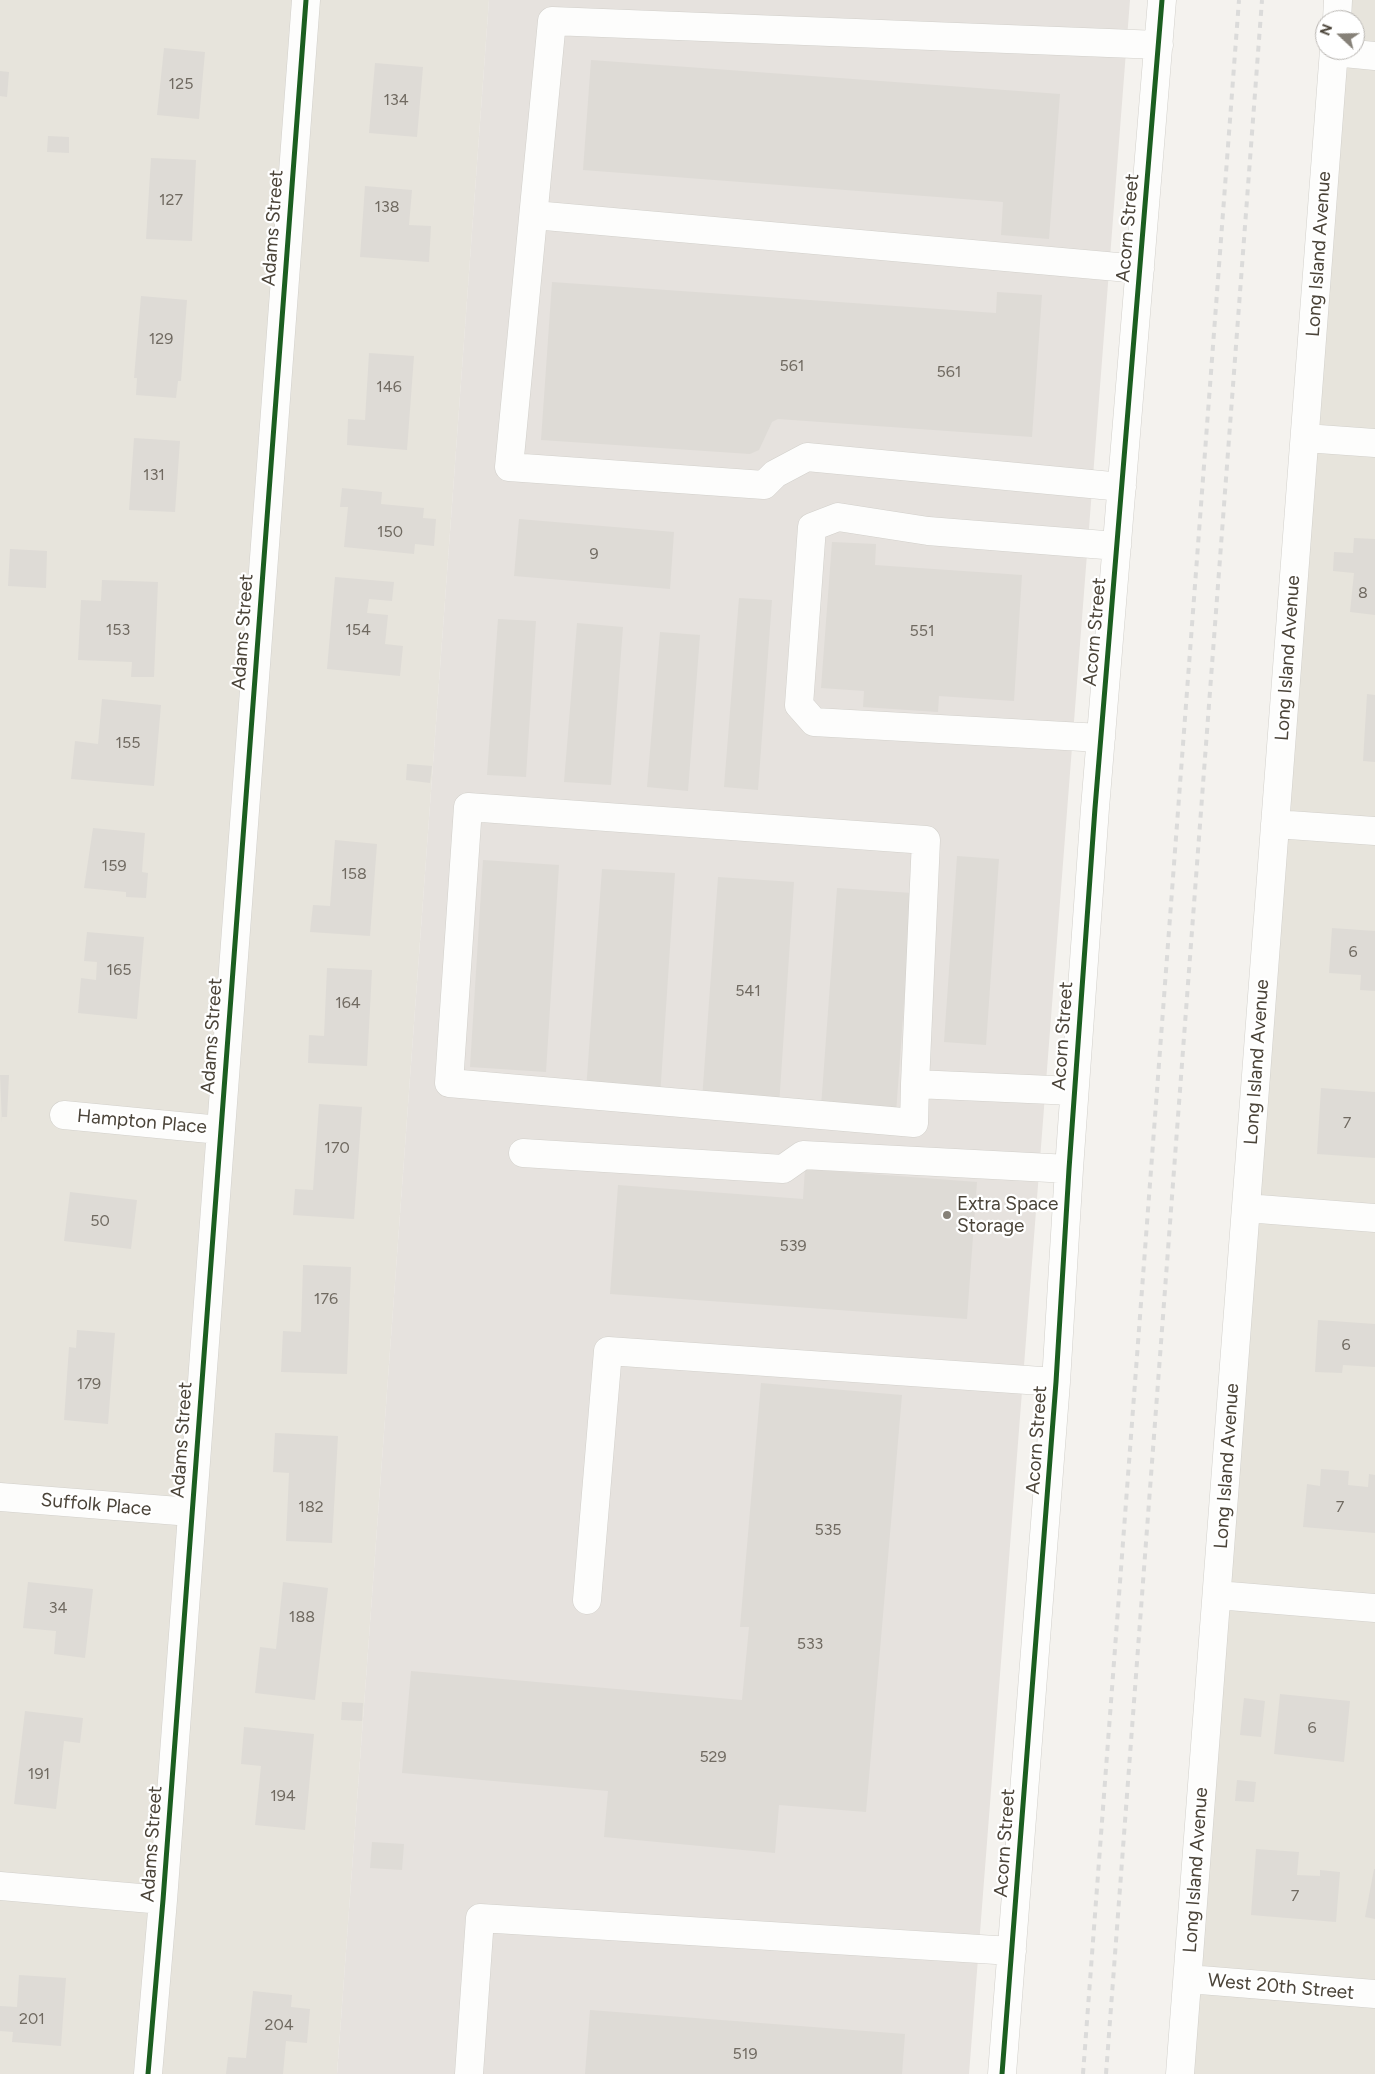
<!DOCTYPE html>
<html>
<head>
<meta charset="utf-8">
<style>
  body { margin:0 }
  #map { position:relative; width:1375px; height:2074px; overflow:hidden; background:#f4f2ee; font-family:Figtree,sans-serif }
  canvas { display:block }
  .north { position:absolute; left:1315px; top:10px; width:50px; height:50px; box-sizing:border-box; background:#fff; border:1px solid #b7b4b0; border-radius:50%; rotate:291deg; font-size:14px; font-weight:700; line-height:20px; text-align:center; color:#4b4439 }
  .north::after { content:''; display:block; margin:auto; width:18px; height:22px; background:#868178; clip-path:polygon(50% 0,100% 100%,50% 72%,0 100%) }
</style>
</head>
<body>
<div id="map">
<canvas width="1375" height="2074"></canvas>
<div class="north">N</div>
</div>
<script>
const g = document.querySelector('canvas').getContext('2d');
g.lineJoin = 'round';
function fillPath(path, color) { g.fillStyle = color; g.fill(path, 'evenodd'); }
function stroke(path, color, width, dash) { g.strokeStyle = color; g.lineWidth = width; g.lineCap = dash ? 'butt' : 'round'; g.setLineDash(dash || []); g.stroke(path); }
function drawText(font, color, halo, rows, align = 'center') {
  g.font = font + ' Figtree,sans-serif'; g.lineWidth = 4.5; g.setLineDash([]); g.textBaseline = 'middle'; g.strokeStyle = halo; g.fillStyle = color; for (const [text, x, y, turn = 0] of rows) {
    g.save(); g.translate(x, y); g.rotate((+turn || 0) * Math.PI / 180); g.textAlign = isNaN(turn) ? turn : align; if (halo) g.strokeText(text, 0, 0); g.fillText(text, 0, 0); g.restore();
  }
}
const residential = new Path2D(`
  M0,0H489L337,2074H0Z
  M1338,0H1375V2074H1180L1334,50H1355V20H1337Z`);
const industrial = new Path2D(`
  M489,0H1130L969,2074H337Z`);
const building = new Path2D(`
  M164,48L205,52L199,119L157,115Z
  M591,60L1060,94L1049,239L1001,235L1003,202L583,170Z
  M375,63L423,67L417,137L369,133Z
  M0,71L9,72L7,97L0,96Z
  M48,136L69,137V153L47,152Z
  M151,158L196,160L192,241L146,239Z
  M365,186L412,190L409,225L431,226L429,262L360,257Z
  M552,282L996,313L997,292L1042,295L1032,437L778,419L772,422L759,450L750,454L541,440Z
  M141,296L187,300L181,381H178L176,398L136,395L137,378H134Z
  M369,353L414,356L407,450L347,445L348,419L365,420Z
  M134,438L180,441L175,512L129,510Z
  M342,488L382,492L381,504L424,508L423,518L436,519L434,546L415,544L414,554L344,547L348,507H340Z
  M519,519L674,532L670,589L514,576Z
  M1354,538L1375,539V615L1350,612L1354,573L1333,571L1334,552L1353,553Z
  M832,542L876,544L875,565L1022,575L1014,701L939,696L938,712L863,707L864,691L821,688Z
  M10,549L47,551L46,588L8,586Z
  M335,577L394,582L392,601L369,599L367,613L388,615L385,644L403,646L400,676L327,669Z
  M102,580L158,582L154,677H131L132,662L78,660L81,600L101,601Z
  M739,598L772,600L758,790L724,787Z
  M498,619L536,621L526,777L487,775Z
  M577,623L623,627L611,785L564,782Z
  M660,632L700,635L688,791L647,787Z
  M1367,694L1375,695V762L1363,761Z
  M102,699L161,705L154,786L71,779L75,741L98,744Z
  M407,764L432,766L430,783L406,780Z
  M93,828L145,833L142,872L148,873L146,898L126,897V892L84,888Z
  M335,840L377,844L370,936L310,932L313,905L330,906Z
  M957,856L999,859L986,1045L944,1042Z
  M483,860L559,865L546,1072L470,1067Z
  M602,869L675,873L660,1097L586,1091Z
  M718,877L794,882L779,1106L702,1100Z
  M837,888L912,893L896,1113L821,1107Z
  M1332,928L1375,931V991L1360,990L1361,975L1329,973Z
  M87,932L144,937L137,1019L78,1013L81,978L96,980L97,962L84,961Z
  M327,968L372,970L367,1066L308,1063L309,1035L324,1036Z
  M0,1075H9L7,1117H2V1123Z
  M1321,1088L1375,1092V1158L1317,1154Z
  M319,1104L362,1107L354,1219L293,1215L295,1189L313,1190Z
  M805,1169L977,1182L967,1319L610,1294L618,1185L803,1199Z
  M70,1192L137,1200L131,1249L64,1241Z
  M303,1265L351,1267L347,1374L281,1372L283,1331L301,1332Z
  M1318,1320L1375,1324V1367L1343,1365L1342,1373L1315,1372Z
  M77,1330L115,1333L108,1424L64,1420L69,1347L76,1348Z
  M761,1383L902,1395L866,1812L779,1805L775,1853L604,1837L608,1791L402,1773L411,1671L742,1700L749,1627H740Z
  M275,1433L338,1436L332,1543L286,1541L289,1473L273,1472Z
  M1321,1469L1349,1471L1348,1485L1368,1487L1369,1474L1375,1475V1533L1303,1527L1307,1484L1320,1486Z
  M28,1582L93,1589L85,1658L54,1654L56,1631L23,1628Z
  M283,1582L328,1588L315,1700L255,1693L260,1647L276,1649Z
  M1280,1694L1350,1701L1344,1762L1274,1754Z
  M1244,1698L1265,1701L1261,1737L1240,1735Z
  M342,1702L363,1703L362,1721L341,1720Z
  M25,1711L83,1718L80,1743L64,1741L56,1809L14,1804Z
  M244,1727L314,1734L305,1830L255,1825L261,1766L241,1764Z
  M1237,1780L1256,1782L1254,1802L1235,1801Z
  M372,1842L404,1844L402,1870L370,1868Z
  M1256,1849L1299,1852L1297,1875L1320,1876V1870L1340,1872L1336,1922L1251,1915Z
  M1374,1869H1375V1919L1365,1917Z
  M19,1975L66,1978L61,2046L12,2042L13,2032L0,2031V2006L17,2007Z
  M253,1991L292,1995L291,2007L310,2009L307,2043L286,2041L283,2074H226L228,2057L246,2058Z
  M590,2010L905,2034L902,2074H585Z`);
const minor = new Path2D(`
  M1337,20L1338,0
  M1334,52L1375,56
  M534,215L1140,269
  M1305,438L1375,443
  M1122,487L807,457L775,474L764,485L509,467L552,21L1159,45
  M1101,738L814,722L799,705L812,527L838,517L928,531L1117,546
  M1275,824L1375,831
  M915,1084L926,840L468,807L449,1083L914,1123L915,1084L1074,1091
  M64,1115L220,1130
  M523,1153L783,1169L803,1155L1069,1169
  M1246,1208L1375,1218
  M0,1497L191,1512
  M1217,1595L1375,1608
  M587,1600L608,1351L1056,1382
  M0,1886L163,1900
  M1188,1979L1375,1994
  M148,2074L163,1900L306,0
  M469,2074L480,1918L1012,1951
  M1002,2074L1056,1382L1069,1169L1095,808L1162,0
  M1180,2074L1334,50`);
const rail = new Path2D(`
  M1083,2074L1239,0
  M1106,2074L1262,0`);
const cycleway = new Path2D(`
  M148,2074L163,1900L306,0
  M1002,2074L1056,1382L1069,1169L1095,808L1162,0`);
const markers = [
  [947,1215,5,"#868178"]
];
const numberNames = [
  ["125",181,84],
  ["134",396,100],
  ["127",171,200],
  ["138",387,207],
  ["129",161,339],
  ["561",792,366],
  ["561",949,372],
  ["146",389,387],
  ["131",154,475],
  ["150",390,532],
  ["9",594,554],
  ["8",1363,593],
  ["153",118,630],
  ["154",358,630],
  ["551",922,631],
  ["155",128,743],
  ["159",114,866],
  ["158",354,874],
  ["6",1353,952],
  ["165",119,970],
  ["541",748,991],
  ["164",348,1003],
  ["7",1347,1123],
  ["170",337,1148],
  ["50",100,1221],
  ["539",793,1246],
  ["176",326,1299],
  ["6",1346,1345],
  ["179",89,1384],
  ["182",311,1507],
  ["7",1340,1507],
  ["535",828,1530],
  ["34",58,1608],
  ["188",302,1617],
  ["533",810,1644],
  ["6",1312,1728],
  ["529",713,1757],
  ["191",39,1774],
  ["194",283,1796],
  ["7",1295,1896],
  ["201",32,2019],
  ["204",279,2025],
  ["519",745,2054]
];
const streetNames = [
  ["Adams Street",273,228,-86],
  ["Acorn Street",1128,228,-85],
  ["Long Island Avenue",1319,254,-86],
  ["Adams Street",243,632,-86],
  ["Acorn Street",1095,632,-85],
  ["Long Island Avenue",1288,658,-86],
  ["Adams Street",212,1036,-86],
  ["Acorn Street",1063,1036,-86],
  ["Long Island Avenue",1257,1062,-86],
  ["Hampton Place",142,1122,5],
  ["Adams Street",182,1440,-86],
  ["Acorn Street",1037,1440,-86],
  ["Long Island Avenue",1227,1466,-86],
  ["Suffolk Place",96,1505,5],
  ["Acorn Street",1005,1843,-86],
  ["Adams Street",152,1844,-86],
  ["Long Island Avenue",1196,1870,-86],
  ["West 20th Street",1281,1987,5]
];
const poiNames = [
  ["Extra Space",957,1204],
  ["Storage",957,1226]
];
fillPath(residential, '#e7e4dc');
fillPath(industrial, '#e6e2de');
fillPath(building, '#dedbd6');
stroke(minor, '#d2d0cb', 29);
stroke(minor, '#fdfdfc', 28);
stroke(rail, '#dbdbda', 4, [6, 6]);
stroke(cycleway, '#1b5e20', 5);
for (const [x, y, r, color] of markers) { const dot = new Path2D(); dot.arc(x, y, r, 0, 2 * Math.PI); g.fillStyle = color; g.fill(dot); stroke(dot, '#fff', 2); }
drawText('16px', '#706a61', null, numberNames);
drawText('19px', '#4b4439', '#fff', streetNames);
drawText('19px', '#4b4439', '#fff', poiNames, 'left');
</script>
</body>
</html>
